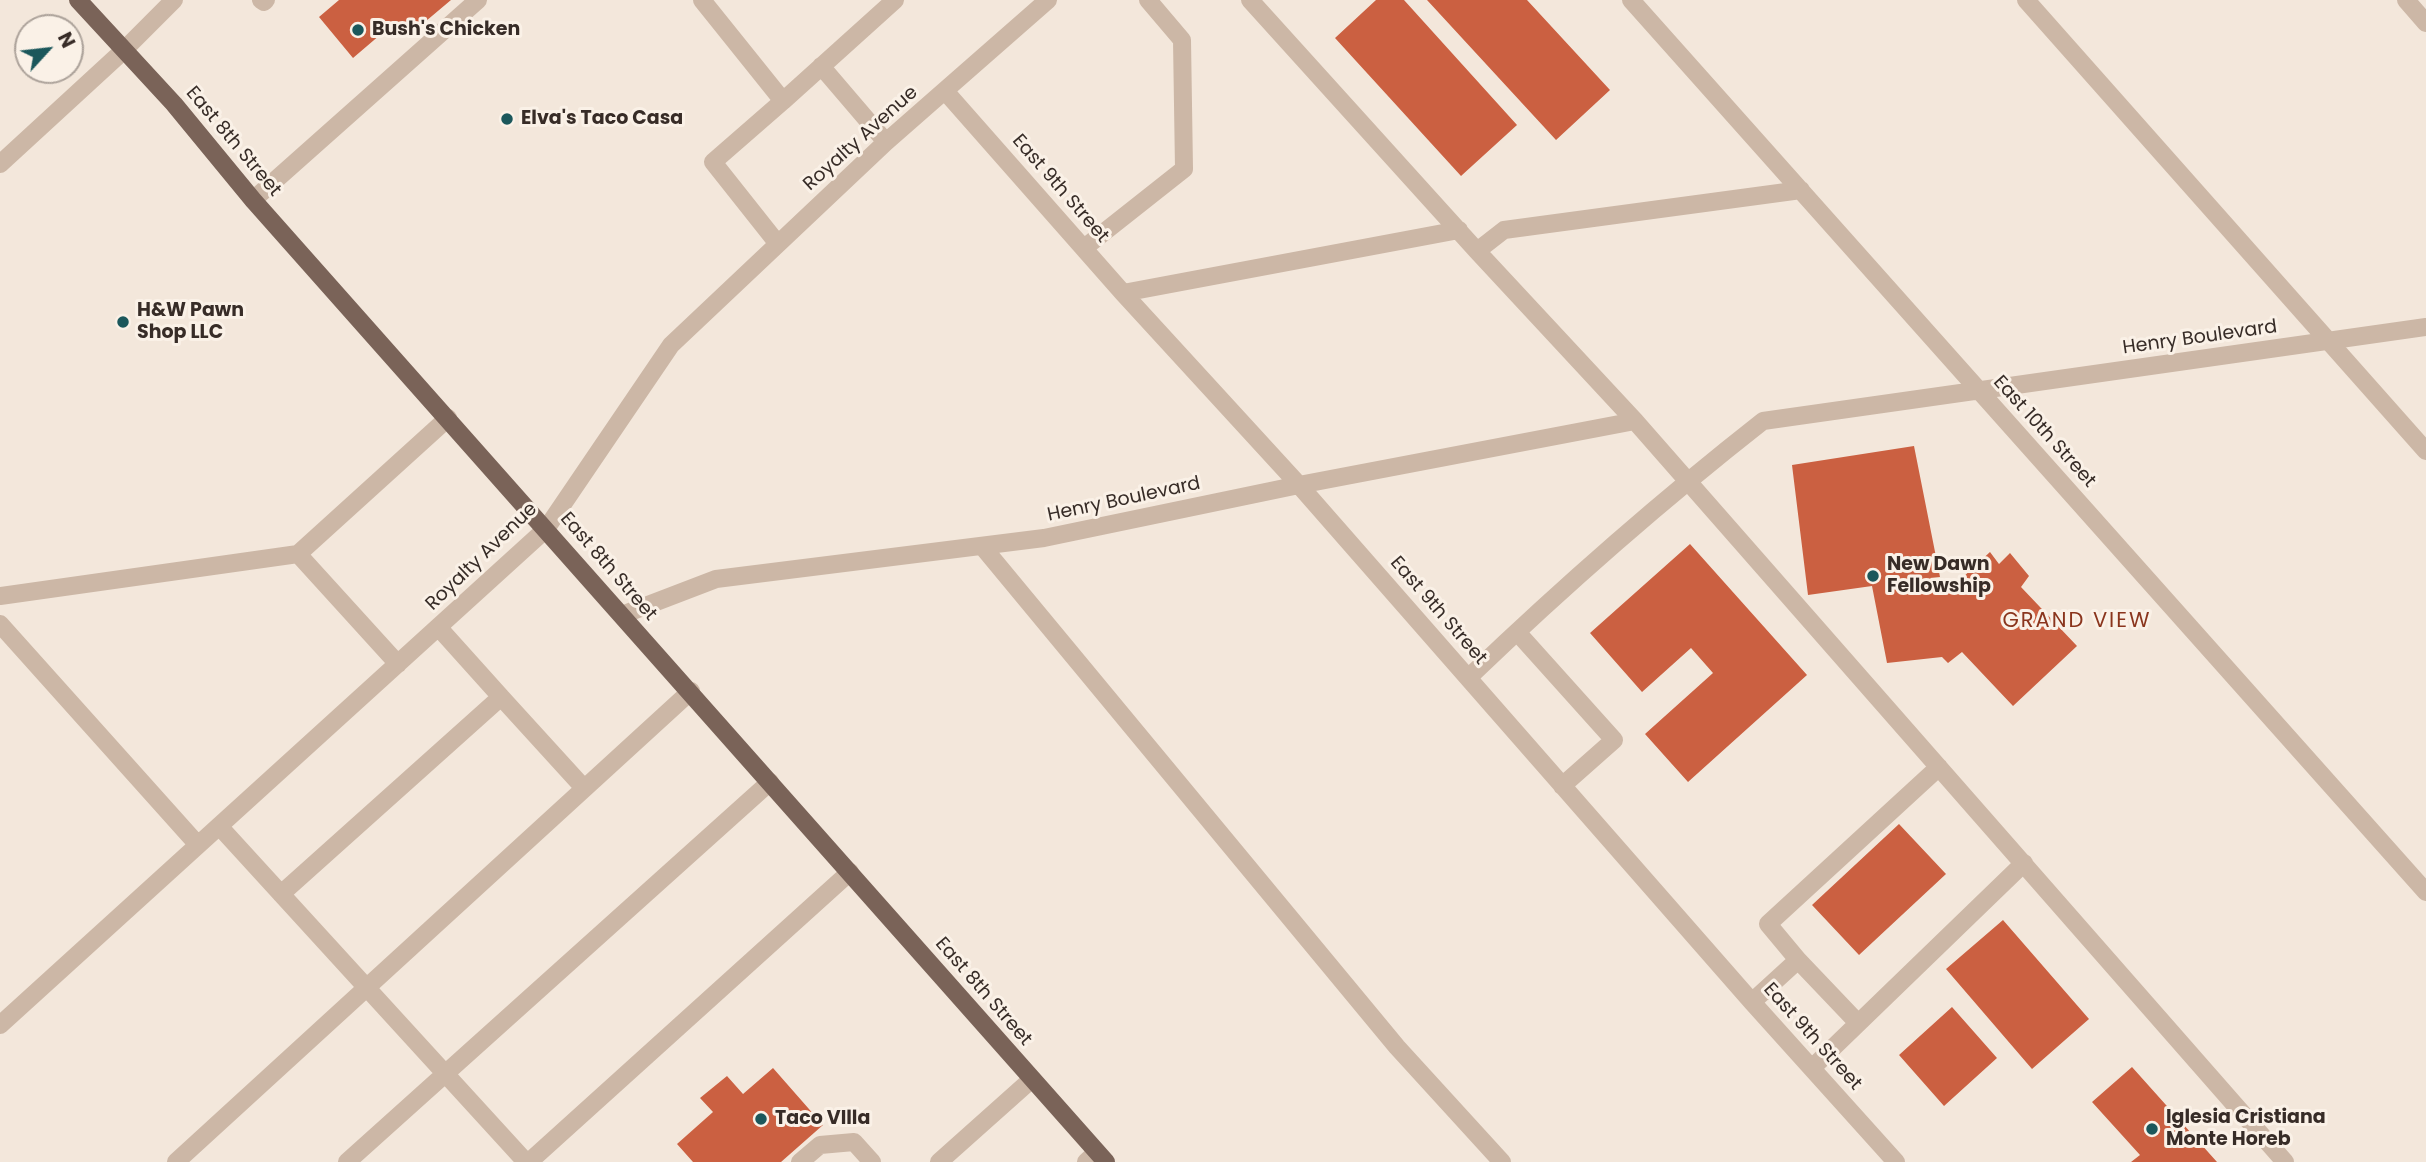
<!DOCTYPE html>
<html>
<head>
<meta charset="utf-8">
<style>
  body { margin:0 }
  #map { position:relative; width:2426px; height:1162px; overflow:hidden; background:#f3e7db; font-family:Poppins,sans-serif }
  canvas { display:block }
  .north { position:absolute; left:14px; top:14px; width:70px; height:70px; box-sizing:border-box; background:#faf1e7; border:2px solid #aca29a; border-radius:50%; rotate:63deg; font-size:19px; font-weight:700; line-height:28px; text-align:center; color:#372c27 }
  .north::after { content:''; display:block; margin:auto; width:24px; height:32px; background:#1b575b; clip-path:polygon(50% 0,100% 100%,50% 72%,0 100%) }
</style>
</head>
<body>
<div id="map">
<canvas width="2426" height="1162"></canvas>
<div class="north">N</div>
</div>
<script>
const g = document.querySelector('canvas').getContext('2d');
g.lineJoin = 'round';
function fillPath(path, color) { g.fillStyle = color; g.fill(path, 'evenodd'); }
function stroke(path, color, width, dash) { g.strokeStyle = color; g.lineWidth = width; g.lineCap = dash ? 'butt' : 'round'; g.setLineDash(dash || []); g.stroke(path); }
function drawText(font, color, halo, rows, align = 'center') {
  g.font = font + ' Poppins,sans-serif'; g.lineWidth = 6; g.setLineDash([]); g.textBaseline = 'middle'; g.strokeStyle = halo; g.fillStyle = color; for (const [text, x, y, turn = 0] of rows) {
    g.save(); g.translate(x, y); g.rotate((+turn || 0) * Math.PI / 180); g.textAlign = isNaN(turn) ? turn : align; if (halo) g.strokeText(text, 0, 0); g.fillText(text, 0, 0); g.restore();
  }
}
const building = new Path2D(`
  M339,0H451L407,37L394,23L353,58L319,17Z
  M1376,0H1404L1517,125L1461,176L1335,38Z
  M1427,0H1527L1610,90L1556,140Z
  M1914,446L1940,577L1930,578L1946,593L1990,552L1999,564L2010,553L2029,576L2021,587L2077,646L2013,706L1962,652L1948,663L1942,657L1887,663L1872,586L1808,595L1792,465Z
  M1690,544L1807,675L1688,782L1645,734L1713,673L1691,648L1642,692L1590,633Z
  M1899,824L1946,874L1859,955L1812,905Z
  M2003,920L2089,1019L2032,1069L1946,969Z
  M1952,1007L1997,1058L1944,1106L1899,1055Z
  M2132,1067L2217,1162H2131L2140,1155L2092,1102Z
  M773,1068L823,1125L781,1162H693L677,1144L713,1112L700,1098L727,1076L743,1094Z`);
const minor = new Path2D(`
  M261,0L264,2L266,0
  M702,0L783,101L895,0
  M1250,0L1477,251L1635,421L2285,1162
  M1631,0L2426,892
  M2026,0L2426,451
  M2406,0L2426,23
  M821,66L886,142
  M945,91L1123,293L1299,485L1752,1002L1896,1162
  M0,164L123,51L174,0
  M253,200L478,0
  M778,244L713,162L783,101
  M1084,248L1184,169L1182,40L1148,0
  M1477,251L1504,230L1801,190
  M1123,293L1459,230
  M982,546L1397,1047L1502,1162
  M298,554L398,664
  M0,596L298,554L448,418
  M622,615L716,579L1044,538L1299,485L1635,421
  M0,624L198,845
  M439,628L501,697
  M1517,632L1614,740L1562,786
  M1468,678C1562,588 1661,501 1763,421L2426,327
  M219,826L526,1162
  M281,894L501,697L583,787
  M1798,960L1768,924L1939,767
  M1752,1002L1798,960L1858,1023
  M0,1025L546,529L671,345L886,142L1048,0
  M1812,1068L2024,863
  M176,1162L691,691
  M347,1162L770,782
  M529,1162L850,872
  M800,1162L820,1145L854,1142L872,1162
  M939,1162L1032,1079
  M1086,1162L1097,1152`);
const major = new Path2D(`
  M78,0L174,104L253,200L1106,1162`);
const markers = [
  [358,30,7,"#1b575b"],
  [507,119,7,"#1b575b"],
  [123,322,7,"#1b575b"],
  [1873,576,7,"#1b575b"],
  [761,1119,7,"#1b575b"],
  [2152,1129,7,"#1b575b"]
];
const poiNames = [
  ["Bush's Chicken",372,30],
  ["Elva's Taco Casa",521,119],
  ["H&W Pawn",137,311],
  ["Shop LLC",137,333],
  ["New Dawn",1887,565],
  ["Fellowship",1887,587],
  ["Iglesia Cristiana",2166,1118],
  ["Monte Horeb",2166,1140],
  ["Taco VIlla",775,1119]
];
const streetNames = [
  ["Royalty Avenue",861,139,-42],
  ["East 8th Street",233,142,50],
  ["East 9th Street",1060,189,49],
  ["Henry Boulevard",2200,338,-8],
  ["East 10th Street",2044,432,48],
  ["Henry Boulevard",1124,500,-12],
  ["Royalty Avenue",482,557,-44],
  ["East 8th Street",608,567,49],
  ["East 9th Street",1438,611,49],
  ["East 8th Street",983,992,49],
  ["East 9th Street",1812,1037,48]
];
const neighbourhoodNames = [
  ["GRAND VIEW",2077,622]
];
fillPath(building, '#cb6041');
stroke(minor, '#ccb7a6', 18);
stroke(major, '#7a6358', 18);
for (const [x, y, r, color] of markers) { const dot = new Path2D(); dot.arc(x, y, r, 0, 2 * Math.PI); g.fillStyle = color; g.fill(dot); stroke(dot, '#faf1e7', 2.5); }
drawText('bold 19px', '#372c27', '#faf1e7', poiNames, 'left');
drawText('19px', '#372c27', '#faf1e7', streetNames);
g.letterSpacing = '2px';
drawText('21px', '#8a351d', '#faf1e7', neighbourhoodNames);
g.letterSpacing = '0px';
</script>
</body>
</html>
